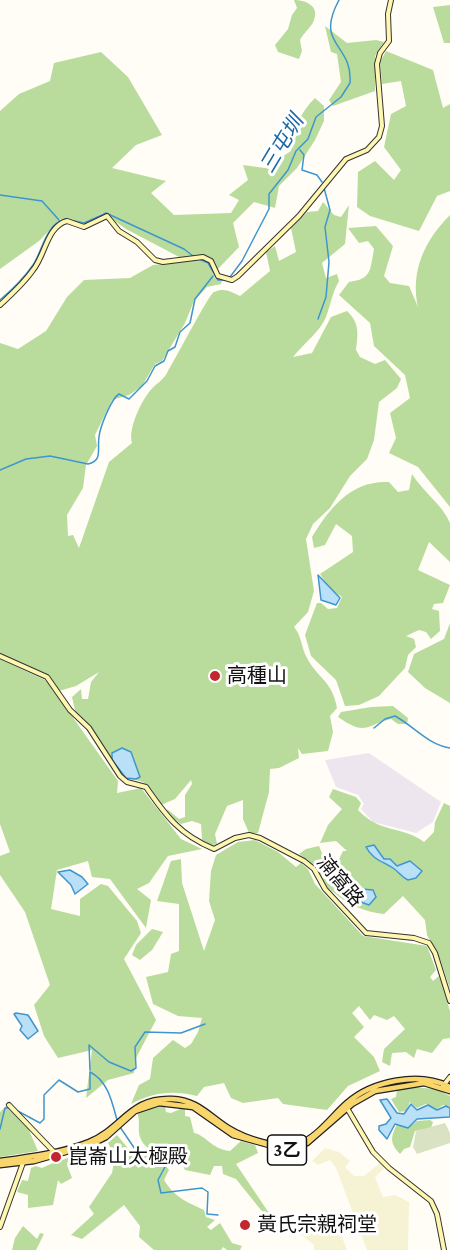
<!DOCTYPE html>
<html>
<head>
<meta charset="utf-8">
<style>
  body { margin:0 }
  canvas { display:block; background:#fffdf5 }
</style>
</head>
<body>
<canvas width="450" height="1250"></canvas>
<script>
const g = document.querySelector('canvas').getContext('2d');
g.lineJoin = 'round';
function fillPath(path, color) { g.fillStyle = color; g.fill(path, 'evenodd'); }
function stroke(path, color, width, dash) { g.strokeStyle = color; g.lineWidth = width; g.lineCap = dash ? 'butt' : 'round'; g.setLineDash(dash || []); g.stroke(path); }
function drawText(font, color, halo, rows, align = 'center') {
  g.font = font + ' "Crimson Pro","Noto Sans TC",serif'; g.lineWidth = 6; g.setLineDash([]); g.textBaseline = 'middle'; g.strokeStyle = halo; g.fillStyle = color; for (const [text, x, y, turn = 0] of rows) {
    g.save(); g.translate(x, y); g.rotate((+turn || 0) * Math.PI / 180); g.textAlign = isNaN(turn) ? turn : align; if (halo) g.strokeText(text, 0, 0); g.fillText(text, 0, 0); g.restore();
  }
}
const industrial = new Path2D(`
  M369,753L441,802L433,822L416,833L373,822L361,809L364,804L358,795L336,787L325,760Z`);
const farmland = new Path2D(`
  M325,1148L339,1152L350,1161L345,1167L354,1176H364L380,1163L385,1168L375,1177L383,1197L395,1195L409,1202L408,1250H367L336,1168L330,1160L318,1165L312,1161Z
  M284,1214L323,1224L334,1217L347,1250H314V1245L302,1235L288,1223L278,1221Z`);
const forest = new Path2D(`
  M294,0C304,0 320,5 314,20C312,27 303,33 300,40L302,51L299,59L278,52L275,45L288,29L292,15L297,8Z
  M450,5V43H444L433,7Z
  M325,26L347,43L376,40L384,42L375,56V91L333,106L329,100L341,82L337,54L331,52Z
  M386,51L433,70L443,108L450,104V191L437,196L419,231L370,216L357,207L358,172L375,161L394,180L401,170L384,147L391,114L406,106L401,81L382,84L380,62Z
  M101,52L128,77L162,135L136,145L112,168L166,181L151,193L174,215L231,213L239,200L229,195L248,180L243,165L265,168L291,151C293,131 300,112 315,98L324,106V121L315,140L297,168L279,186L275,208L254,202L233,223L239,247L217,270L212,258L198,255L181,258L126,229L103,213L83,223L60,219L39,241L0,269V111L19,94L50,81L54,63Z
  M323,202L334,215L341,217L349,205L345,244L322,263L326,278L337,274L339,281C332,293 331,304 326,317C320,332 303,344 293,357L312,353L331,317L347,311C360,323 358,334 356,350L360,357L375,364L385,360L401,379L397,388L379,402L374,440L367,459L350,476L330,508L313,524L306,539L314,591L308,612L294,627C302,636 301,648 307,658C318,679 332,680 337,708L330,716L333,732L328,751L302,754L298,748L299,758L279,768L270,769L269,792L258,833H249L243,819V800L227,806L215,834L217,844L212,845L202,840L201,824L192,821L181,824L168,815L167,809L179,819L185,817V795L192,784L191,780L175,799L161,805C156,797 150,784 140,781C133,779 128,781 121,776L95,734L76,714L72,697L81,689L82,699H88L91,682L99,672L76,686L59,691L49,677L0,654V343L18,349L46,331L67,297L84,280L130,278L153,265L201,260L209,265L215,278L222,280L221,284L207,287L194,301L185,323L162,361L155,364L142,386L129,395L112,400L95,435L97,446L86,465L83,488L67,515L68,536L73,535L79,548L109,462L132,443C128,429 140,404 149,392C155,384 164,380 168,371C175,360 209,294 214,292C224,287 232,292 240,296L270,271L266,252L275,246L279,261L296,252L291,228L307,212L318,211Z
  M450,215V507L418,467L389,453L396,438L390,413L410,398L405,375L374,346L370,323L339,295L349,282C372,279 370,270 374,249L368,241L359,243L348,228L376,226L393,246L384,276L390,283L409,286L418,307C410,271 425,240 450,215Z
  M412,474C423,492 442,504 450,523C450,533 450,551 450,562L429,542L418,570L450,585L443,603L434,604L432,609L439,611L440,631L431,639L426,632L419,630L406,636L414,639L416,647L408,655L405,668L379,696L359,705L345,706L336,680L311,656L305,635L317,603H321L328,609L337,608L342,597L330,589L320,574L353,552L352,536L336,524L325,545L314,548L312,537C330,507 352,480 389,482L398,492L409,490Z
  M450,623V703L425,688L408,672L414,654L444,639Z
  M0,659L47,681L118,781L117,793L141,788L181,839L202,849L168,856L149,883L137,889L151,900L146,928L110,879L92,877L88,861L57,870L51,909L80,916V899L101,884L108,886L137,921L141,933L124,959L156,1020L136,1058L134,1073L108,1080L86,1098L92,1050L58,1058L44,1036L34,1005L50,985L25,912L0,875V856L10,852L0,824Z
  M393,706L408,718L407,724H398L391,719C364,726 366,736 338,717L341,712L371,707Z
  M333,789L356,797L361,803L358,810C381,834 401,825 424,842L434,832L435,822L444,803L450,806V989L440,959L427,935L425,920L403,896L384,914C364,912 349,905 333,892C320,882 317,865 299,854L306,849L319,846L327,865L337,863L343,851H347L336,841L320,843L328,825L342,809L329,797Z
  M255,840L278,852L296,867L301,863L308,869L315,884L363,936L427,946L436,970L430,977L433,981L439,976L450,1011V1038L443,1039L432,1053L417,1049L414,1058L406,1052L392,1053L390,1066L382,1062L384,1049L405,1029L394,1016L387,1020L374,1015L370,1020L359,1006L352,1013L364,1027L354,1037L374,1057L380,1071L348,1086L327,1110L283,1104L278,1098L243,1103L231,1098L224,1083L204,1087L197,1096C171,1090 154,1092 131,1104L139,1085L150,1079L153,1058L173,1040L185,1048L191,1044L198,1032L202,1018L178,1016L153,1004L146,977L168,972L171,954L179,951V904L157,901L171,861L181,859L182,883L204,951L215,920L209,901L211,871L216,855L238,842Z
  M152,929L163,932L152,950L140,960L132,955L136,945Z
  M410,1087L436,1089L450,1096V1107L443,1105L437,1109L426,1104L417,1108L410,1102L406,1111L399,1112L391,1099L396,1097L397,1090Z
  M6,1106L28,1128L38,1151L0,1157V1112Z
  M152,1106H165L166,1112L171,1113L185,1107V1116L190,1117L194,1133C206,1135 211,1149 230,1151L241,1141L255,1145L258,1153L236,1164L271,1216L269,1220L236,1179L223,1174L222,1166H214L210,1175L185,1170L181,1161C167,1155 145,1153 140,1137C137,1128 141,1121 137,1113Z
  M430,1120L433,1122L431,1128L415,1131L410,1147L404,1149L400,1154C389,1142 391,1137 397,1124L408,1128L417,1121Z
  M117,1135L133,1154L158,1155L169,1170L164,1180C173,1196 188,1203 204,1210L206,1217L215,1220L207,1227L211,1230L220,1223L232,1243L242,1246L240,1250H227L223,1247L221,1250H154L139,1237L140,1226L124,1205L82,1239L71,1235L94,1214L89,1207L112,1173L115,1156L108,1143Z
  M79,1152L82,1161L67,1165L72,1178L61,1184L58,1180L53,1205L28,1208V1195L17,1192L22,1180L28,1181L31,1168L36,1166L42,1168C55,1161 67,1160 79,1152Z
  M23,1226L37,1239L40,1233L44,1234L36,1250H12L15,1238Z`);
const cemetery = new Path2D(`
  M445,1123L450,1133V1143L417,1154L413,1147L416,1131Z`);
const water = new Path2D(`
  M318,575L340,598L336,605L321,600Z
  M122,748L131,752L140,777L136,779L126,778L112,760V753Z
  M374,845L384,859H390L397,866L410,861L422,871L416,878L408,880C401,877 399,872 393,868C382,861 373,860 366,847Z
  M70,870L82,877L88,884L75,894L71,885L58,872Z
  M338,887L373,890L376,897L369,905L342,895Z
  M16,1013L28,1015L38,1031L28,1039L20,1030L22,1026L14,1014Z
  M387,1099L397,1113L404,1114L411,1104L417,1110L428,1105L437,1110L446,1106L450,1108V1117L417,1119L408,1128L395,1124L387,1139L379,1130V1126L386,1124L391,1118L380,1100Z`);
const stream = new Path2D(`
  M300,150L304,155L302,170L317,175L322,182
  M0,195L42,201L59,220
  M199,259L208,263L218,280H226
  M230,277L242,261L269,209V194L288,170L296,151L308,139L316,117L341,97L350,83C353,43 314,46 339,0
  M0,300C12,290 24,278 33,265C43,250 45,225 65,219L84,223L106,213L184,249L193,256
  M318,319L326,297L329,262L325,227L330,210L324,188
  M0,470L26,459L50,456L88,464C103,461 97,449 99,437C100,427 111,399 119,394L129,399L147,381L155,366L164,361L168,351L175,347L180,332L190,323L195,299L213,276
  M374,728L385,719L395,716C415,727 427,744 450,748
  M90,1070L89,1045L109,1062L131,1071L136,1068L135,1047L145,1032L181,1033L205,1024
  M14,1109L40,1123L44,1119V1095L59,1080L78,1092L90,1089V1072C108,1081 112,1102 117,1120
  M120,1127L137,1152L161,1155L166,1165L158,1180L161,1193L202,1188L208,1192L207,1214L218,1215
  M0,1129L5,1108H9`);
const secondary = new Path2D(`
  M0,305C12,294 24,283 33,270C45,256 47,226 67,221L84,227L107,216L119,231L137,242L155,260L163,262L203,257L211,261L218,276L232,280L238,276L299,216L346,159L367,150L379,137L382,126L377,64L380,53L389,41L388,14L391,0
  M0,656L47,677L70,710L89,728L120,776L127,782L146,787C166,816 180,835 214,849L235,838L249,835L260,838L304,861L314,869L325,889L366,933L414,938L429,943L435,953L450,1001
  M443,1086L450,1077
  M9,1105L54,1152
  M347,1108L373,1152L389,1168L431,1201L437,1214L444,1250
  M0,1227L24,1160`);
const primary = new Path2D(`
  M0,1161C30,1157 61,1153 89,1142C123,1128 130,1097 172,1099C197,1100 208,1115 228,1128C244,1138 278,1150 298,1144C317,1138 332,1116 347,1103C372,1081 419,1071 450,1087
  M0,1165L34,1161L90,1145L106,1137L135,1111L159,1103L193,1107L233,1135L287,1150L307,1143L352,1104L375,1091L424,1083L450,1091`);
const markers = [
  [215,676,6,"#c4262e"],
  [56,1157,6,"#c4262e"],
  [245,1225,6,"#c4262e"]
];
const shields = [
  [287,1150,39]
];
const shieldNames = [
  ["3乙",287,1150]
];
const poiNames = [
  ["高種山",227,676],
  ["崑崙山太極殿",68,1157],
  ["黃氏宗親祠堂",257,1225]
];
const streetNames = [
  ["湳窩路",340,881,50]
];
const waterNames = [
  ["三屯圳",282,144,-59]
];
fillPath(industrial, '#eee6ef');
fillPath(farmland, '#f6f3d4');
fillPath(forest, '#b9dc9c');
fillPath(cemetery, '#d9e3c4');
fillPath(water, '#b9e0f7');
stroke(water, '#3f96cf', 1.5);
stroke(stream, '#3f96cf', 1.5);
stroke(secondary, '#333', 6);
stroke(primary, '#222', 7);
stroke(secondary, '#fff6b0', 4);
stroke(primary, '#f9d66b', 4.5);
for (const [x, y, r, color] of markers) { const dot = new Path2D(); dot.arc(x, y, r, 0, 2 * Math.PI); g.fillStyle = color; g.fill(dot); stroke(dot, '#fff', 2); }
for (const [x, y, w] of shields) { const box = new Path2D(); box.roundRect(x - w / 2, y - 15, w, 30, 4.5); g.fillStyle = '#fff'; g.fill(box); stroke(box, '#111', 1.5); }
drawText('bold 18px', '#111', null, shieldNames);
drawText('20px', '#111', '#fff', poiNames, 'left');
drawText('20px', '#111', '#fff', streetNames);
drawText('italic 21px', '#1768a6', '#fff', waterNames);
</script>
</body>
</html>
